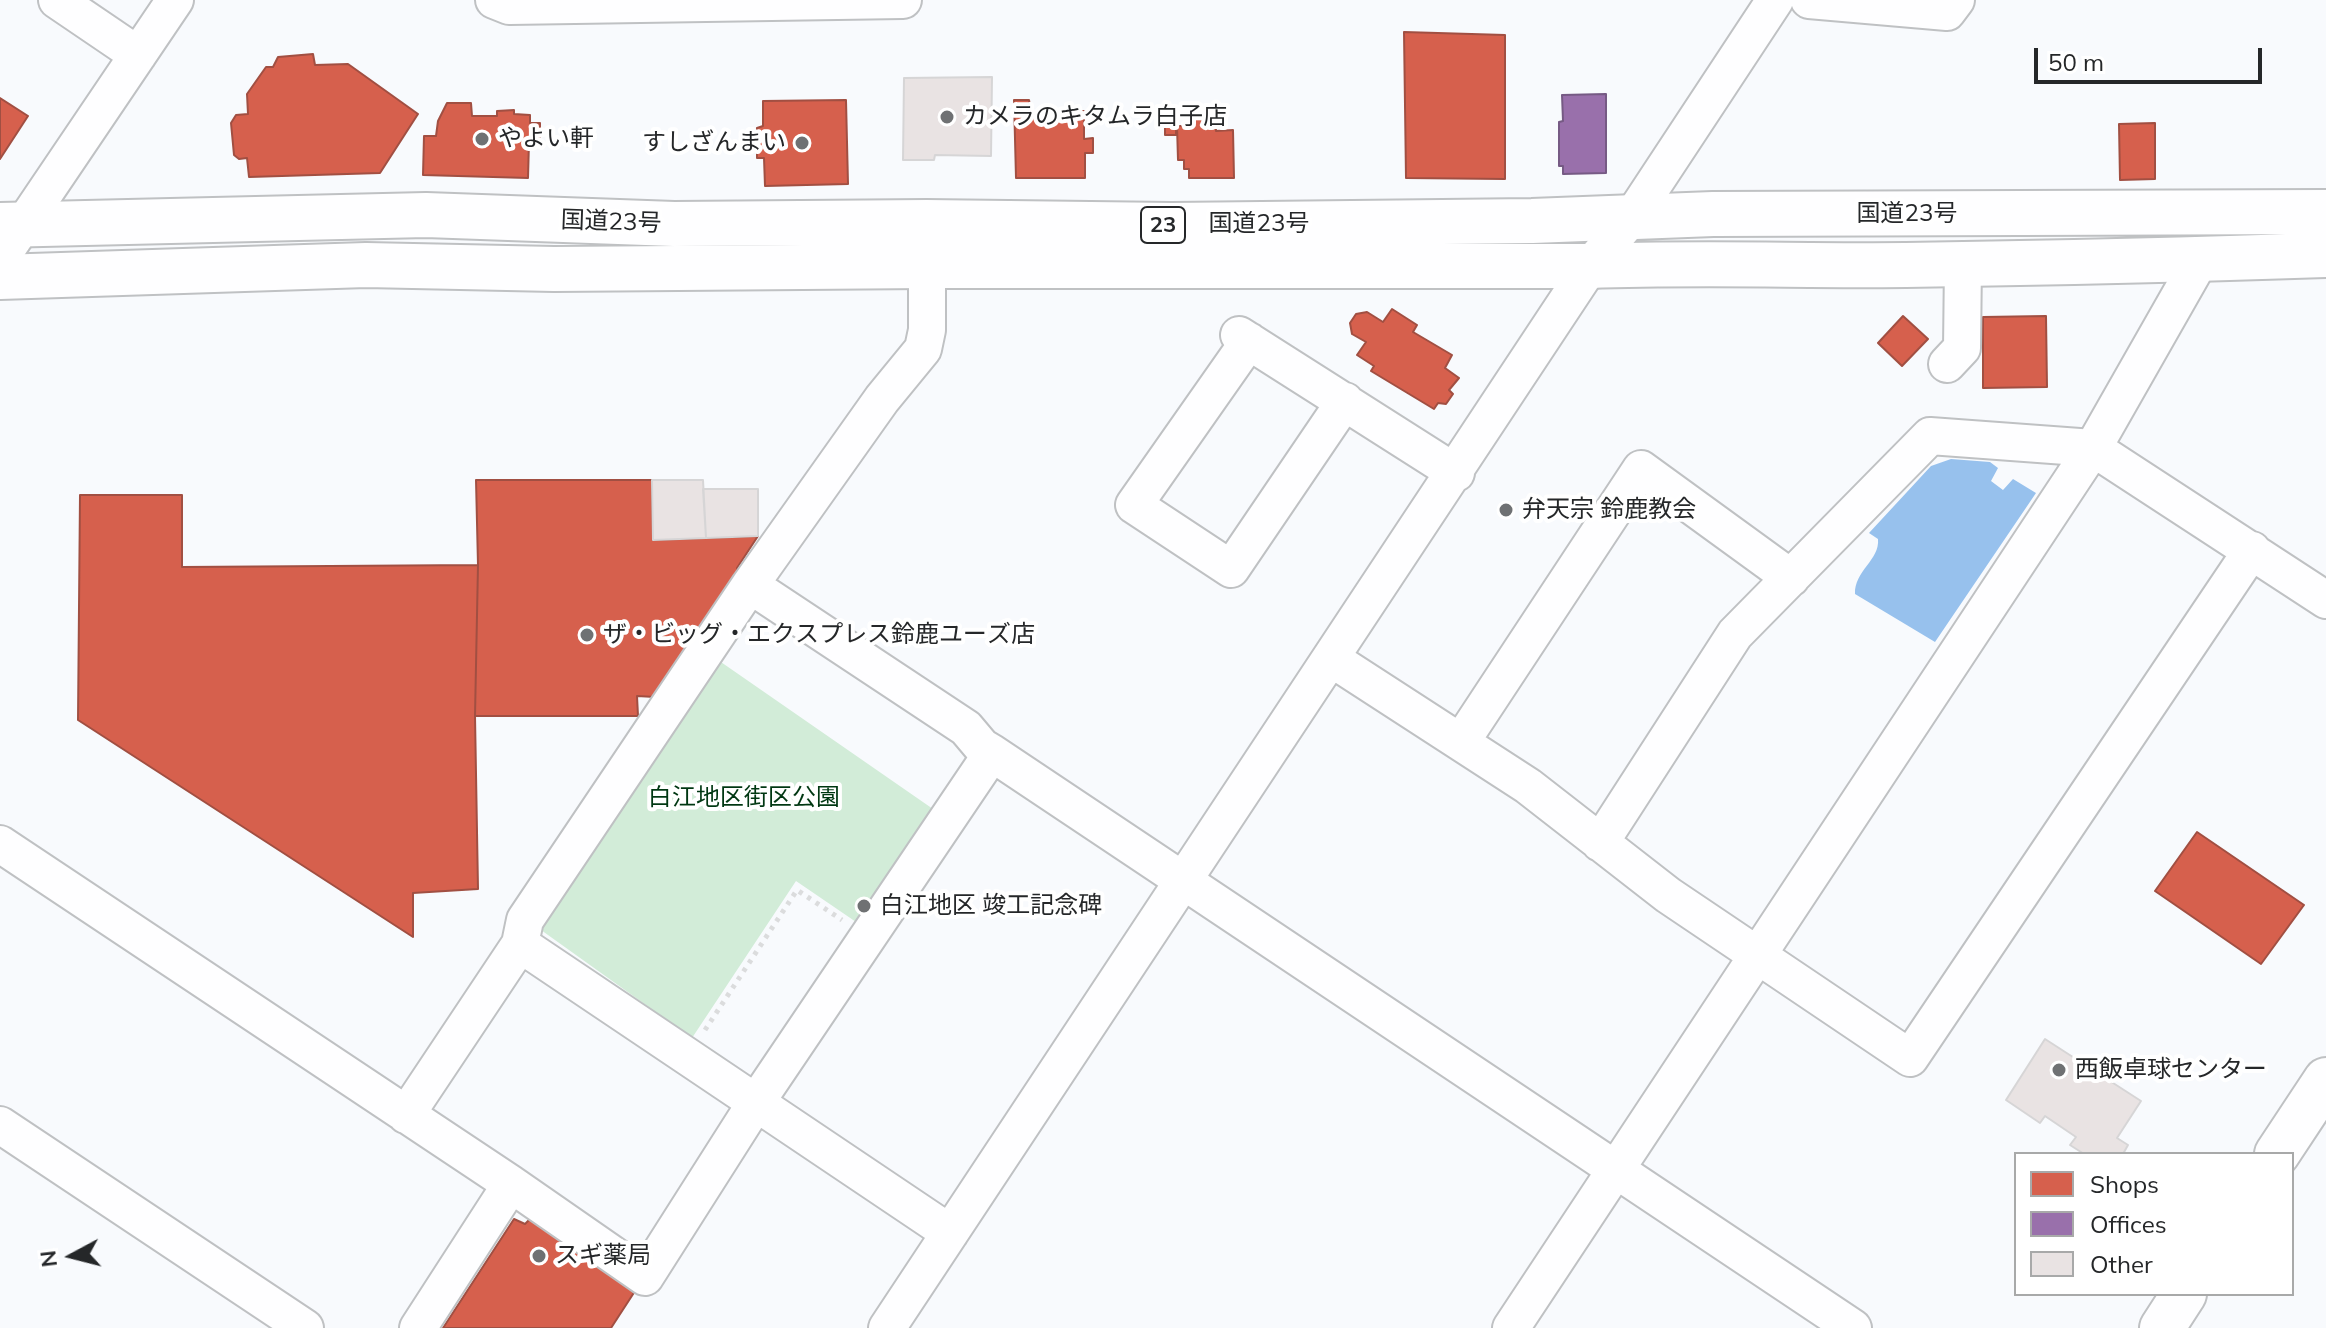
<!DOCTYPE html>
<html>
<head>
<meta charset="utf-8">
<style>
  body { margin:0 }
  #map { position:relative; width:2326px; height:1328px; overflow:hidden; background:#f8fafd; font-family:Mulish,sans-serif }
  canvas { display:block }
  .legend { position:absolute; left:2014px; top:1152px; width:280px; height:144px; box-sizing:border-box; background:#fff; border:2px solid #a8a9a9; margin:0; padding:10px 14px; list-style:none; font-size:24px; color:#252729 }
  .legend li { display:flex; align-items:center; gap:16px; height:40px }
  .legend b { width:40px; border:2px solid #a8a9a9 }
  .north { position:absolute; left:32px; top:1216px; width:80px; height:80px; -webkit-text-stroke:6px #fff; paint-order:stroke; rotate:263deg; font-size:22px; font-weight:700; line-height:32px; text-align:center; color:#252729 }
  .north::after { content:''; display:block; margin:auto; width:28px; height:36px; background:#252729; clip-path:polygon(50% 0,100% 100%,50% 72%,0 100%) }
  .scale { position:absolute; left:2034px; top:48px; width:228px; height:36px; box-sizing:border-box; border:4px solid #252729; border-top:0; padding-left:10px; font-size:24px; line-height:28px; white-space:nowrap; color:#252729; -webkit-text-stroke:6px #fff; paint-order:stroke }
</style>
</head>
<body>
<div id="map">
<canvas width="2326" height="1328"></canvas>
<ul class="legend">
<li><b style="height:22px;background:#d6604d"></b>Shops</li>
<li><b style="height:22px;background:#9970ab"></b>Offices</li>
<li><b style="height:22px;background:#e9e3e3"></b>Other</li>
</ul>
<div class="north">N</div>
<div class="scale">50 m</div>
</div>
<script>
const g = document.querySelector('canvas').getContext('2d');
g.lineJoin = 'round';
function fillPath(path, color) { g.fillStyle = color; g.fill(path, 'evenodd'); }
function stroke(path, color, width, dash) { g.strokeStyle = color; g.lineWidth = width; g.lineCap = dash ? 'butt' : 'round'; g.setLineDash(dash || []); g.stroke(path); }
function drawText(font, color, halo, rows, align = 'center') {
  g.font = font + ' Mulish,"Noto Sans JP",sans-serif'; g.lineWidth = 8; g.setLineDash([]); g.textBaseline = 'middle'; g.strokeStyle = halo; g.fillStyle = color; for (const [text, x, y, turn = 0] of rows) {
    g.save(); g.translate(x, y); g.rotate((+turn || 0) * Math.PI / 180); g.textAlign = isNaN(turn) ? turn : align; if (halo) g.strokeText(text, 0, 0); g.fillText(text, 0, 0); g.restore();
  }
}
const green = new Path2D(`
  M718,660L933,809L859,924L796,881L692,1038L541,930Z`);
const water = new Path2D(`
  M1951,459L1990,462L1998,468L1991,481L2003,490L2013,479L2036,493L1935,642L1855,594C1854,571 1880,560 1878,539L1869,533L1931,466Z`);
const shops = new Path2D(`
  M1404,32L1505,35V179L1406,178Z
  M313,54L315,65L348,64L418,114L380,173L249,177L247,158L239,159L234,155L231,123L236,115L248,114L247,94L266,67H273L278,57Z
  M0,98L28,116L0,159Z
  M846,100L848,184L765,186L764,158H757V128L763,126V101Z
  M1014,100H1029L1031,112L1084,111V139L1093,138V153H1085V178H1016Z
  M447,103H471L472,116H497V111L514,110V114L530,115V123H540V141L529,142L528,178L423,175L424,136H436L438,121Z
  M1165,110H1176V135H1165Z
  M1215,117L1216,131L1233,130L1234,178H1189V169H1184V160H1178L1177,126H1192V118Z
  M2155,123V179L2120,180L2119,124Z
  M1392,309L1417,325L1413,332L1452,355L1445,368L1459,378L1449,390L1453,394L1446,404L1438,403L1434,409L1371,371L1374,366L1357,355L1366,342L1352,334L1350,323L1356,314L1367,312L1383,322Z
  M1903,316L1928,339L1902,366L1878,343Z
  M2046,316L2047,387L1983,388V317Z
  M476,480H652L653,540L758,536L737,568L738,573L655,697L637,696L638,716H475L478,565Z
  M80,495H182V567L478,565L475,716L478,889L413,893V937L78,720Z
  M2197,832L2304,905L2261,964L2155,891Z
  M531,1218L637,1288L611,1328H443L514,1219L525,1224Z`);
const offices = new Path2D(`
  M1606,94V173L1563,174V166H1559V122L1563,121L1562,95Z`);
const building = new Path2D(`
  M992,77L991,156L935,155L934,160H903L904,78Z
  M652,480H703L706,538L653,540Z
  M703,489H758V536L706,538Z
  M2045,1039L2141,1101L2117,1138L2128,1145L2123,1154H2084L2070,1145L2076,1137L2045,1116L2040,1123L2006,1100Z`);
const path = new Path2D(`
  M705,1030L797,890L842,920`);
const minor = new Path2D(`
  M57,0L138,55
  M494,0L509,6L903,0
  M1809,0L1947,12L1956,0
  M0,259L175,0
  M1239,335L1456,473
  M1249,341L1134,505L1231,569L1345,401
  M1947,364L1962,348L1963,263
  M750,585L966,728L982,747L992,753L1853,1328
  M1332,659L1528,786L1668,895L1910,1058L2252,550
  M1461,742L1641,469L1791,578
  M1600,843L1735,634L1930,436L2093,448L2326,600
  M0,844L511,1184L418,1328
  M520,944L950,1233
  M406,1115L520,944L525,920L750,585L882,399L923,349L927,330V266
  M0,1125L305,1328
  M511,1184L645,1277L755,1104L992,753
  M887,1328L1590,266L1632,217L1775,0
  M1511,1328L2093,448L2200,260`);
const major = new Path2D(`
  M2277,1154L2326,1080
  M2162,1328L2184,1294`);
const highway = new Path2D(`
  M0,225L426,215L674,224L927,222L1172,225L1532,221L1713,214L2326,212
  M0,277L366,265L554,269L927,266H1590C1696,262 1801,266 1906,265C2046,263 2186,260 2326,255`);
const markers = [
  [947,117,8,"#6f7173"],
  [482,139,8,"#6f7173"],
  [802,143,8,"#6f7173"],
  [1506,510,8,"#6f7173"],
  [587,635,8,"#6f7173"],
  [864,906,8,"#6f7173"],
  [2059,1070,8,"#6f7173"],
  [539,1256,8,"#6f7173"]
];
const shields = [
  [1163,225,44]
];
const shieldNames = [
  ["23",1163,225]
];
const poiNames = [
  ["カメラのキタムラ白子店",963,117],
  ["やよい軒",498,139],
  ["すしざんまい",786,143,"right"],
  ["弁天宗 鈴鹿教会",1522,510],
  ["ザ・ビッグ・エクスプレス鈴鹿ユーズ店",603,635],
  ["白江地区 竣工記念碑",880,906],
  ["西飯卓球センター",2075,1070],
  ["スギ薬局",555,1256]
];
const streetNames = [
  ["国道23号",1907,214],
  ["国道23号",611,222,2],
  ["国道23号",1259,224]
];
const parkNames = [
  ["白江地区街区公園",744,798]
];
fillPath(green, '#d2ecd8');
fillPath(water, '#97c1ed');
fillPath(shops, '#d6604d');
stroke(shops, '#a14f42', 2);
fillPath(offices, '#9970ab');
stroke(offices, '#765a84', 2);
fillPath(building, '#e9e3e3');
stroke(building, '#d6d5d6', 2);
stroke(minor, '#bfc1c3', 40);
stroke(major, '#bfc1c3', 48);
stroke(highway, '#bfc1c3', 48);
stroke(path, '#dbdcdd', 5, [4, 6]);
stroke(minor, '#fefeff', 36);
stroke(major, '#fefeff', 44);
stroke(highway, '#fefeff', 44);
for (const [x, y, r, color] of markers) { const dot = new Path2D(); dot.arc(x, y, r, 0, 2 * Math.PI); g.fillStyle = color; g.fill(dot); stroke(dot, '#fff', 3); }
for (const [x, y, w] of shields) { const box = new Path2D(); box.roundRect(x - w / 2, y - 18, w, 36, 6); g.fillStyle = '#fff'; g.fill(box); stroke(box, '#252729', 2); }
drawText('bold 22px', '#252729', null, shieldNames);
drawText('24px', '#252729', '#fff', poiNames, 'left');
drawText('24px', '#252729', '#fff', streetNames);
drawText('24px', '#003712', '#fff', parkNames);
</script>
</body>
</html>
